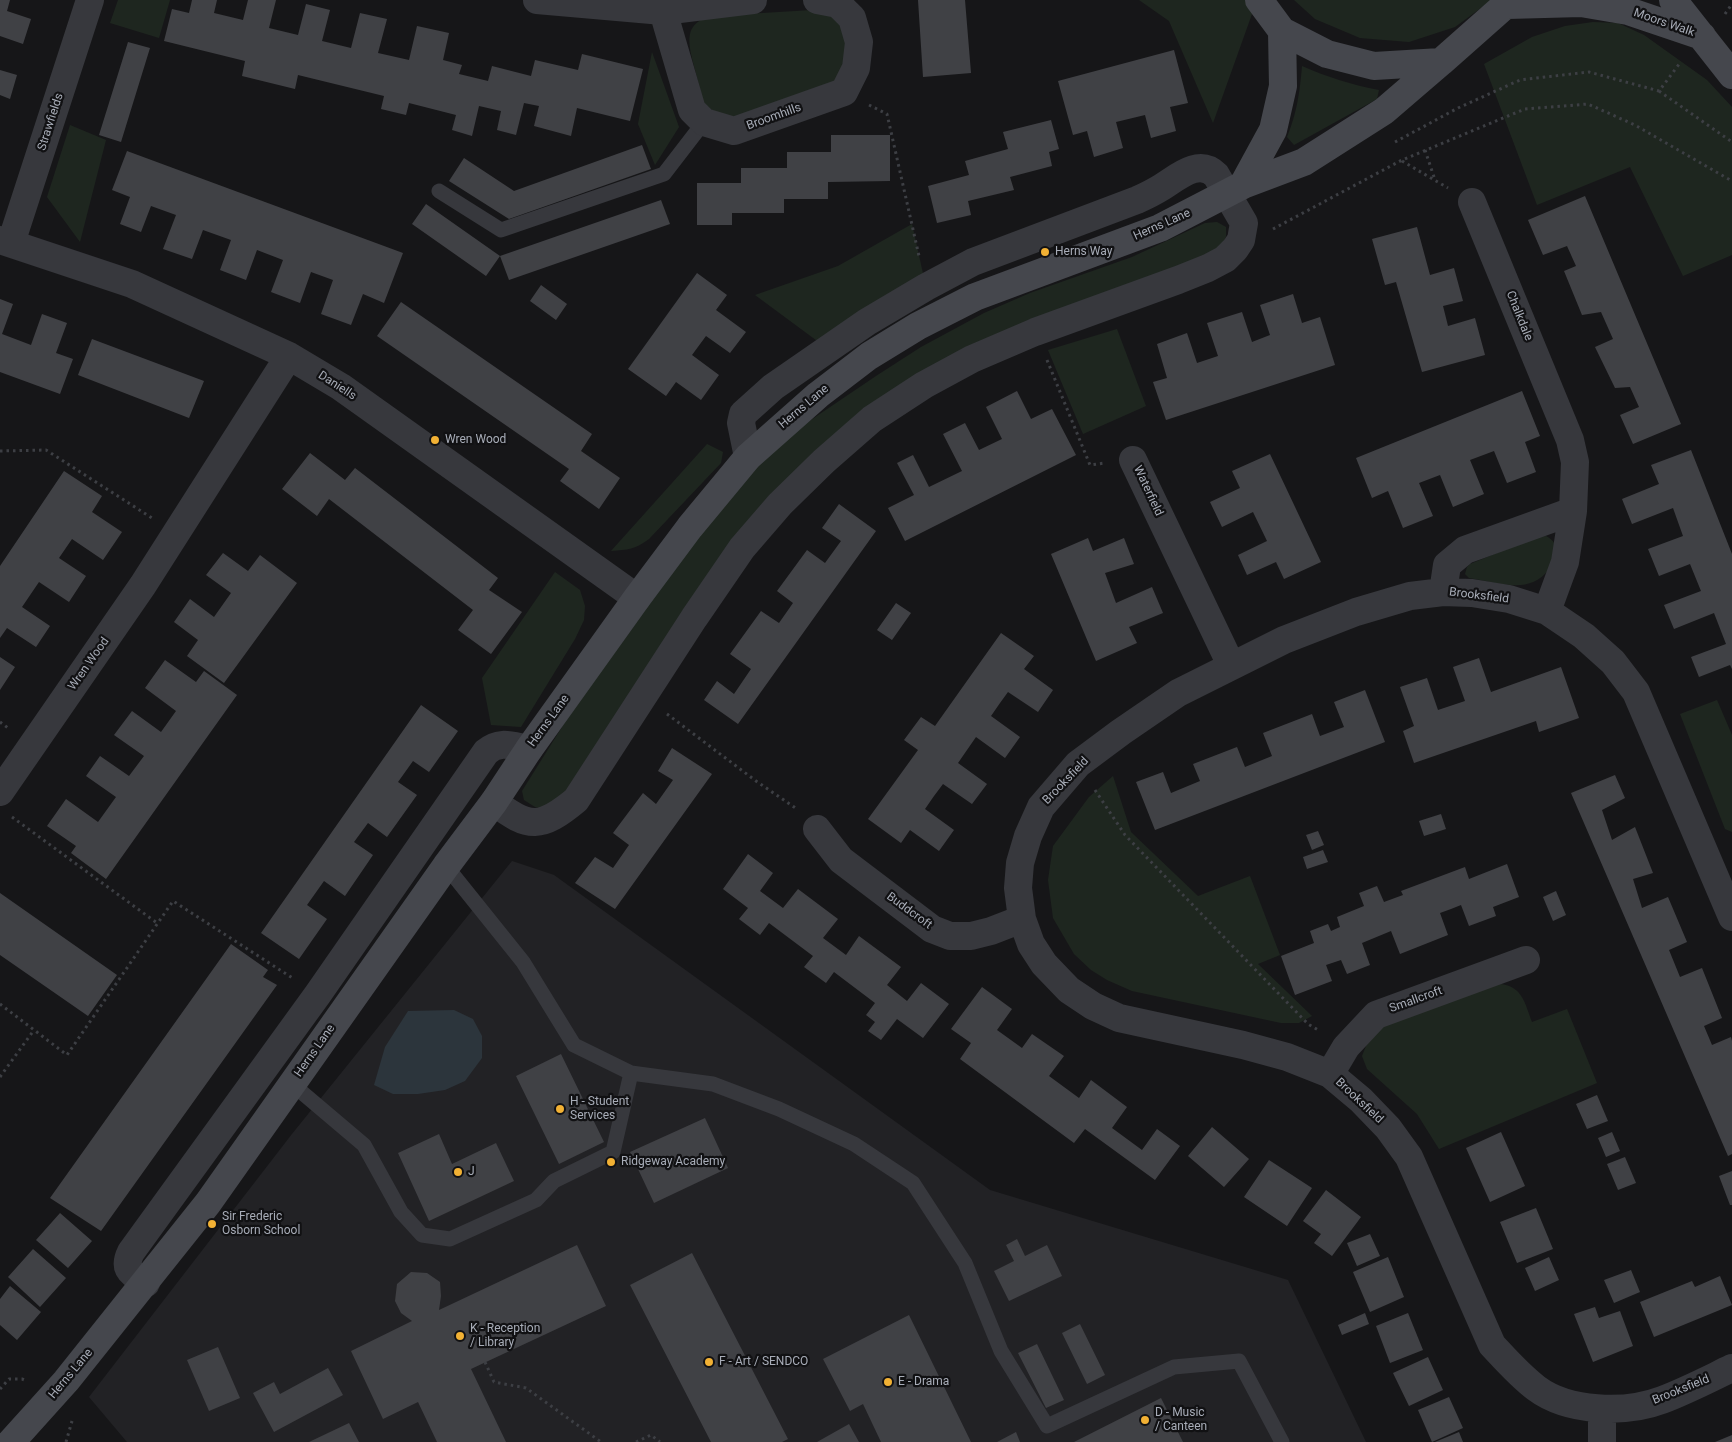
<!DOCTYPE html>
<html>
<head>
<meta charset="utf-8">
<style>
  body { margin:0 }
  canvas { display:block; background:#161618 }
</style>
</head>
<body>
<canvas width="1732" height="1442"></canvas>
<script>
const g = document.querySelector('canvas').getContext('2d');
g.lineJoin = 'round';
function fillPath(path, color) { g.fillStyle = color; g.fill(path, 'evenodd'); }
function stroke(path, color, width, dash) { g.strokeStyle = color; g.lineWidth = width; g.lineCap = dash ? 'butt' : 'round'; g.setLineDash(dash || []); g.stroke(path); }
function drawText(font, color, halo, rows, align = 'center') {
  g.font = font + ' Roboto,sans-serif'; g.lineWidth = 4.5; g.setLineDash([]); g.textBaseline = 'middle'; g.strokeStyle = halo; g.fillStyle = color; for (const [text, x, y, turn = 0] of rows) {
    g.save(); g.translate(x, y); g.rotate((+turn || 0) * Math.PI / 180); g.textAlign = isNaN(turn) ? turn : align; if (halo) g.strokeText(text, 0, 0); g.fillText(text, 0, 0); g.restore();
  }
}
const built = new Path2D(`
  M512,861L554,875L990,1190L1288,1280L1366,1442H127L89,1397L292,1134Z`);
const green = new Path2D(`
  M118,0H170L159,38L110,23Z
  M1139,0H1257L1213,123L1169,21Z
  M1294,0H1492L1455,27L1409,42L1360,38L1315,19Z
  M812,10L824,11L843,24L850,50L834,84L734,119L707,108L703,101C700,89 697,77 694,66C688,42 683,22 713,16Z
  M1593,22L1618,23L1644,35L1707,80L1732,107V255L1683,276L1630,167L1537,205L1484,64L1532,37L1565,26Z
  M652,52L679,127L655,165L638,124Z
  M1302,66C1327,77 1352,85 1379,90L1377,99L1294,145L1287,137C1297,113 1300,91 1302,66Z
  M70,125L106,140L80,242L47,197Z
  M1217,222L1226,227V236L1223,248L838,433L573,785L545,809L535,807L524,800L522,791L567,719L716,511L757,463L805,424L876,376L921,347L984,313L1030,293L1132,257L1205,223Z
  M912,224L926,287L828,349L755,295L838,266Z
  M1117,329L1146,406L1083,434L1048,350Z
  M707,444L723,452L721,463L649,539C636,549 627,550 611,551Z
  M1546,536C1555,541 1556,545 1556,555C1555,561 1552,564 1549,569C1530,596 1497,582 1469,578L1465,574L1467,567L1470,564L1536,537Z
  M555,572L580,590L585,606L584,620L575,639L521,727L491,725L482,678Z
  M1717,700L1732,735V832L1725,829L1680,714Z
  M1113,776L1131,832L1198,896L1250,876L1280,955L1258,964L1312,1016L1299,1023H1281L1132,991L1107,980L1091,970L1074,954L1053,918L1048,880L1053,846L1089,797Z
  M1501,984C1523,987 1525,1004 1532,1022L1567,1009L1597,1083L1439,1149L1417,1114L1367,1069L1362,1056L1368,1041L1381,1027L1488,985Z`);
const water = new Path2D(`
  M454,1010L473,1019L482,1036V1058L465,1081L445,1090L418,1094H393L374,1085L385,1047L408,1011Z`);
const building = new Path2D(`
  M0,0H10L7,11L31,19L23,44L0,36Z
  M192,0H217L214,13L243,20L248,0H276L269,28L298,35L306,4L330,10L322,41L351,48L360,13L387,19L378,53L409,60L417,26L449,33L443,60L462,65L459,74L488,81L492,66L531,76L535,60L578,70L582,54L643,69L630,121L577,108L571,136L534,126L539,106L524,103L516,135L497,130L501,111L479,106L472,136L452,130L456,115L409,103L406,115L381,109L384,96L298,75L295,89L242,76L245,61L164,41L172,9L189,13Z
  M918,0H965L971,73L923,77Z
  M128,42L150,48L121,142L99,135Z
  M1174,50L1188,103L1170,107L1176,131L1151,138L1145,115L1116,122L1123,148L1094,157L1087,131L1073,135L1058,81Z
  M0,70L17,75L10,99L0,95Z
  M1051,120L1059,149L1049,152L1052,166L1010,177L1014,190L968,201L971,215L937,223L928,186L969,175L965,161L1008,149L1003,132Z
  M831,135H890V181L828,182V199H784V213H732V225H697V183H741V168H787V152H831Z
  M642,145L651,169L509,219L449,181L464,158L514,191Z
  M127,151L403,253L384,303L363,294L351,325L321,314L333,280L311,272L300,303L271,292L283,260L257,250L246,280L220,270L231,240L203,230L192,259L163,249L176,215L151,206L141,232L120,224L130,197L112,190Z
  M1585,196L1681,424L1633,444L1620,415L1639,407L1630,387L1615,388L1595,347L1613,339L1601,312L1582,315L1564,271L1576,266L1567,246L1543,255L1528,220Z
  M661,200L670,224L509,280L500,256L486,276L412,224L426,204L500,256Z
  M1417,227L1430,275L1454,268L1463,301L1443,306L1448,326L1475,318L1485,355L1422,372L1396,282L1385,285L1372,239Z
  M697,273L727,295L716,310L746,332L730,353L706,336L692,355L719,375L701,400L676,382L666,396L628,369Z
  M541,285L567,304L556,320L530,301Z
  M1293,294L1302,323L1320,317L1335,365L1166,420L1153,382L1167,378L1157,344L1187,333L1197,363L1218,356L1207,323L1242,312L1252,342L1270,335L1260,305Z
  M0,299L13,304L2,334L31,345L42,314L67,323L56,353L73,359L60,394L0,372Z
  M401,302L592,434L581,451L620,478L599,509L560,481L569,469L377,336Z
  M92,339L204,381L189,418L78,375Z
  M1017,391L1031,419L1052,409L1076,455L905,541L888,508L914,495L897,463L913,455L929,487L962,471L943,434L965,423L979,450L1002,439L986,407Z
  M1522,391L1540,436L1525,442L1536,472L1507,483L1494,451L1470,460L1484,494L1453,507L1440,475L1419,483L1433,516L1403,528L1388,491L1372,498L1356,458Z
  M1691,450L1732,554V669L1730,665L1699,677L1691,657L1726,644L1714,613L1674,629L1664,605L1701,591L1690,564L1659,576L1648,549L1683,536L1673,508L1632,524L1622,499L1659,484L1651,465Z
  M310,453L345,480L355,468L498,578L489,590L522,612L491,654L458,630L473,610L329,499L317,516L282,489Z
  M1270,454L1321,562L1284,579L1276,562L1247,575L1238,555L1267,541L1253,512L1222,527L1210,502L1240,488L1232,471Z
  M64,471L102,496L92,512L122,532L103,560L72,539L59,558L86,576L69,602L39,582L22,607L50,626L36,647L7,628L0,638V566Z
  M839,504L876,531L738,724L704,700L717,681L734,694L751,669L730,654L761,611L779,623L793,603L777,591L807,550L825,563L841,541L822,528Z
  M1088,538L1093,551L1124,538L1134,564L1105,573L1116,603L1152,587L1163,613L1129,627L1137,643L1096,661L1051,554Z
  M223,553L248,571L260,555L297,583L224,683L187,656L198,640L174,622L190,599L214,617L231,593L206,575Z
  M896,603L911,613L892,640L877,630Z
  M1001,633L1034,656L1024,669L1053,690L1038,712L1008,692L1000,703L991,716L1020,737L1005,758L976,737L958,763L987,784L972,804L943,784L934,796L925,809L954,830L939,851L910,830L901,843L868,819L918,750L904,740L921,717L935,726Z
  M0,657L15,667L0,690Z
  M1479,658L1491,692L1561,667L1579,718L1539,732L1536,721L1414,763L1403,731L1414,726L1400,687L1427,678L1438,710L1465,701L1453,667Z
  M165,660L196,682L204,671L237,695L106,879L71,853L76,846L47,826L66,799L98,822L116,797L86,776L100,756L129,776L144,756L114,735L132,711L161,732L176,711L145,688Z
  M1365,690L1385,742L1155,830L1136,782L1163,772L1171,793L1200,781L1193,764L1237,747L1245,767L1272,756L1263,733L1312,714L1320,736L1344,727L1334,702Z
  M421,705L458,731L429,772L413,761L398,782L417,795L387,837L368,823L354,842L373,855L345,896L324,881L307,905L327,919L299,959L261,933Z
  M672,748L712,774L615,909L575,883L595,857L613,868L629,845L613,833L643,793L656,804L673,780L658,771Z
  M1615,775L1625,798L1602,810L1612,840L1635,827L1653,873L1633,879L1642,908L1668,897L1687,942L1669,950L1680,977L1702,968L1722,1018L1704,1026L1712,1045L1731,1037L1732,1041V1154L1728,1156L1571,793Z
  M1441,814L1446,829L1424,836L1419,821Z
  M1318,831L1324,845L1312,850L1306,835Z
  M1323,850L1328,862L1307,869L1303,857Z
  M748,854L773,873L760,891L783,908L798,889L838,919L823,938L846,955L859,936L901,967L887,985L907,1001L921,983L949,1004L923,1038L897,1019L881,1040L868,1031L875,1022L866,1015L875,1003L834,972L826,983L804,967L813,956L769,923L760,935L739,919L748,908L723,889Z
  M1507,864L1519,897L1493,907L1496,916L1469,926L1461,905L1451,909L1440,913L1448,935L1400,954L1391,931L1362,943L1370,965L1347,974L1341,960L1326,965L1332,981L1295,995L1281,956L1314,943L1310,931L1328,924L1331,931L1340,927L1337,917L1364,906L1359,893L1377,886L1384,902L1403,895L1401,891L1465,867L1469,879Z
  M1556,891L1566,915L1553,921L1543,897Z
  M0,893L117,975L88,1016L0,955Z
  M231,944L268,970L263,977L277,985L101,1231L50,1198Z
  M982,987L1012,1009L997,1030L1022,1048L1032,1034L1064,1056L1049,1076L1079,1098L1091,1080L1127,1107L1112,1128L1142,1150L1157,1129L1180,1146L1155,1180L1085,1129L1074,1143L960,1059L971,1043L951,1029Z
  M561,1054L604,1142L559,1164L516,1076Z
  M1597,1095L1608,1121L1587,1129L1576,1104Z
  M705,1118L728,1168L654,1203L630,1152Z
  M1212,1127L1249,1159L1224,1187L1188,1156Z
  M1501,1132L1525,1186L1490,1202L1466,1148Z
  M1612,1132L1620,1151L1606,1157L1598,1138Z
  M439,1134L452,1164L496,1143L514,1181L429,1221L398,1153Z
  M1625,1157L1636,1183L1618,1190L1607,1164Z
  M1269,1160L1312,1188L1287,1226L1244,1197Z
  M1732,1171V1205H1730L1719,1176Z
  M1326,1190L1361,1217L1332,1256L1314,1243L1321,1234L1303,1221Z
  M1536,1208L1553,1249L1517,1263L1500,1222Z
  M60,1213L92,1241L68,1268L36,1240Z
  M1370,1234L1380,1256L1357,1266L1347,1243Z
  M1017,1239L1025,1256L1047,1245L1062,1276L1009,1301L994,1271L1014,1261L1006,1245Z
  M577,1245L606,1306L471,1369L506,1442H437L418,1402L383,1419L351,1351L412,1321L401,1313L395,1301L397,1284L411,1272L427,1273L440,1282L441,1296L439,1310Z
  M33,1249L66,1278L40,1307L8,1277Z
  M692,1253L788,1439L782,1442H711L630,1285Z
  M1388,1257L1404,1297L1370,1312L1353,1272Z
  M1549,1257L1559,1280L1535,1291L1525,1268Z
  M1631,1270L1640,1292L1614,1303L1604,1280Z
  M1720,1276L1732,1305L1654,1337L1640,1302L1692,1281L1695,1287Z
  M10,1286L41,1312L17,1340L0,1325V1299Z
  M1595,1307L1599,1318L1620,1311L1633,1346L1593,1362L1574,1314Z
  M1365,1313L1369,1324L1342,1335L1338,1325Z
  M1408,1313L1423,1350L1390,1363L1376,1326Z
  M909,1315L971,1442H881L863,1404L850,1411L823,1359Z
  M1080,1324L1105,1375L1087,1384L1062,1333Z
  M1037,1344L1064,1400L1046,1408L1018,1353Z
  M218,1347L240,1398L209,1411L187,1360Z
  M1428,1357L1443,1390L1409,1406L1393,1373Z
  M328,1368L343,1395L274,1432L253,1393L274,1382L280,1394Z
  M1449,1397L1463,1428L1432,1442L1418,1410Z
  M1161,1398L1183,1442H1074Z
  M349,1423L359,1442H309Z
  M849,1424L859,1442H817Z
  M1016,1432L1020,1442H997Z
  M1459,1432L1463,1442H1435Z
  M1732,1435V1442H1715Z`);
const path = new Path2D(`
  M1725,14L1732,4
  M1659,91L1732,142
  M869,105L887,114L919,256
  M1395,142L1458,108L1520,80L1589,72L1659,91L1680,63
  M1425,150L1435,180
  M1402,161L1448,188
  M1273,229L1402,160L1525,109L1588,104L1635,125L1732,181
  M1047,360L1090,465L1105,463
  M0,451L46,450L152,518
  M667,714L756,781L797,809
  M0,722L8,728
  M1095,790L1125,835L1308,1024L1320,1031
  M12,817L157,923
  M0,1004L67,1055L173,901L294,979
  M0,1077L34,1030
  M485,1362L494,1382L526,1388L601,1442
  M0,1389L9,1379H22L27,1381
  M66,1442L72,1421
  M636,1442L651,1435L660,1442`);
const lane = new Path2D(`
  M439,191L501,230L664,174L704,122
  M446,866L523,962L574,1045L631,1073L713,1084L779,1109L854,1144L913,1183L965,1263L1001,1351L1047,1426L1174,1367L1239,1361L1282,1442
  M292,1084L364,1145L401,1212L422,1235L450,1239L536,1200L554,1181L613,1152L631,1073`);
const street = new Path2D(`
  M537,0L663,11L753,0
  M663,11L692,110L704,122L734,131L844,92L856,68L859,42L852,18L838,4L817,0
  M1472,202L1570,440L1575,462L1573,511L1565,562L1547,611
  M0,240L132,284L289,356L341,387L637,598
  M11,243L90,0
  M1133,460L1231,665
  M1443,592L1447,565L1465,550L1573,511
  M0,792L143,585L289,356
  M494,802C529,829 541,829 576,800L694,618L742,548L780,504L824,461L872,419L924,385L972,359L1035,332L1178,280L1208,268L1225,259L1235,249L1241,240L1244,223L1216,175C1199,158 1178,177 1162,187C1154,192 1146,196 1137,200L973,262L926,287L867,322L773,387L743,414L741,423L748,457
  M817,829L841,860L932,929L950,936H971L991,931L1022,919
  M1732,917L1636,692L1613,662L1584,636L1547,611L1509,599L1472,593L1443,592L1410,596L1356,612L1284,640L1178,693L1121,732L1078,764L1041,807L1028,836L1020,863L1018,888L1022,919L1031,944L1044,964L1069,990L1093,1006L1119,1018L1243,1045L1287,1057L1330,1074L1361,1100L1388,1128L1409,1157L1492,1345C1506,1360 1519,1375 1536,1388C1568,1412 1625,1414 1662,1400C1686,1391 1709,1379 1732,1368
  M1330,1074L1346,1047L1376,1015L1526,960
  M146,1283C132,1273 122,1270 131,1252L318,994L486,752C500,740 512,746 529,749
  M1602,1442V1409`);
const secondary = new Path2D(`
  M1259,0L1282,31L1327,54L1374,66L1441,62L1511,0
  M1673,0L1732,75
  M1507,5L1581,3L1628,11L1702,36
  M1243,185L1273,130L1283,86L1282,31
  M11,1442L66,1381L208,1203L446,866L494,802L529,749L637,598L690,527L748,457L818,395L869,356L918,326L975,297L1160,228L1243,185L1304,162L1384,111L1441,62`);
const markers = [
  [1045,252,5,"#f2b134"],
  [435,440,5,"#f2b134"],
  [560,1109,5,"#f2b134"],
  [611,1162,5,"#f2b134"],
  [458,1172,5,"#f2b134"],
  [212,1224,5,"#f2b134"],
  [460,1336,5,"#f2b134"],
  [709,1362,5,"#f2b134"],
  [888,1382,5,"#f2b134"],
  [1145,1420,5,"#f2b134"]
];
const streetNames = [
  ["Moors Walk",1664,23,19],
  ["Broomhills",774,117,-20],
  ["Strawfields",51,122,-72],
  ["Herns Lane",1162,225,-24],
  ["Chalkdale",1519,316,68],
  ["Daniells",337,386,33],
  ["Herns Lane",804,407,-40],
  ["Waterfield",1148,491,65],
  ["Brooksfield",1479,596,7],
  ["Wren Wood",89,664,-55],
  ["Herns Lane",549,721,-54],
  ["Brooksfield",1066,781,-46],
  ["Buddcroft",909,911,36],
  ["Smallcroft",1416,1000,-20],
  ["Herns Lane",315,1051,-55],
  ["Brooksfield",1359,1101,43],
  ["Herns Lane",71,1374,-50],
  ["Brooksfield",1681,1390,-22]
];
const poiNames = [
  ["Herns Way",1055,252],
  ["Wren Wood",445,440],
  ["H - Student",570,1102],
  ["Services",570,1116],
  ["Ridgeway Academy",621,1162],
  ["J",468,1172],
  ["Sir Frederic",222,1217],
  ["Osborn School",222,1231],
  ["K - Reception",470,1329],
  ["/ Library",470,1343],
  ["F - Art / SENDCO",719,1362],
  ["E - Drama",898,1382],
  ["D - Music",1155,1413],
  ["/ Canteen",1155,1427]
];
fillPath(built, '#222225');
fillPath(green, '#1e261f');
fillPath(water, '#2c353c');
fillPath(building, '#404145');
stroke(path, '#3d3f44', 3, [2.5, 4]);
stroke(lane, '#37383d', 15);
stroke(street, '#37383d', 28);
stroke(secondary, '#45474d', 28);
for (const [x, y, r, color] of markers) { const dot = new Path2D(); dot.arc(x, y, r, 0, 2 * Math.PI); g.fillStyle = color; g.fill(dot); stroke(dot, '#111113', 2); }
drawText('12px', '#a8adb8', '#111113', streetNames);
drawText('12px', '#a8adb8', '#111113', poiNames, 'left');
</script>
</body>
</html>
